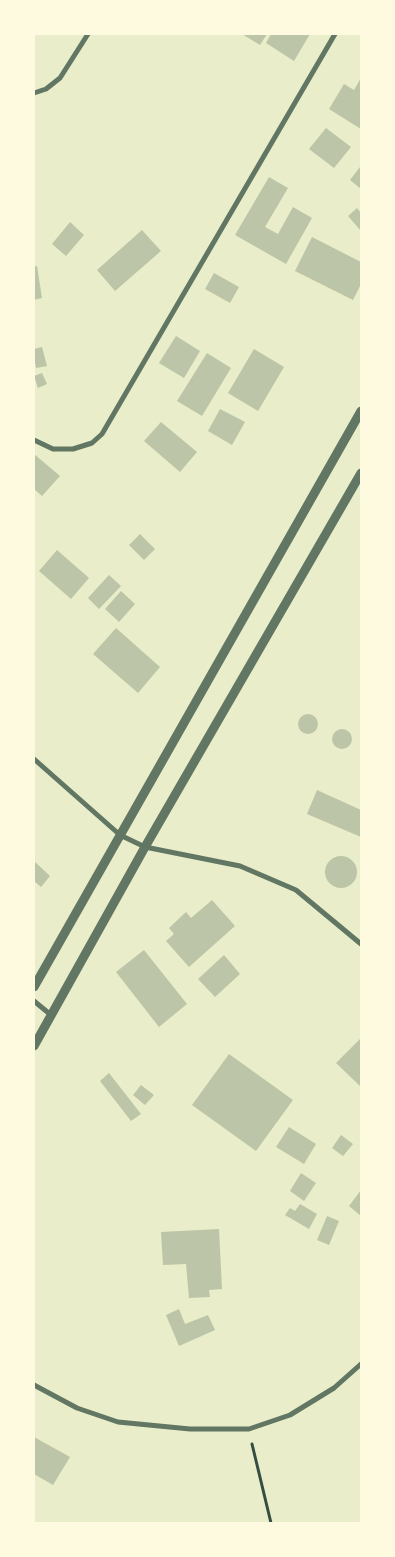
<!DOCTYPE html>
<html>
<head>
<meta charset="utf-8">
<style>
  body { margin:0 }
  #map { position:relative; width:395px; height:1557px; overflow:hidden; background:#e9edc9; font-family:"Fira Sans",sans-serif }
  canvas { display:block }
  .frame { position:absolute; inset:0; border:35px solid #fefae0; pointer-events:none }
</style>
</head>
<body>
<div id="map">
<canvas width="395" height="1557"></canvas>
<div class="frame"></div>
</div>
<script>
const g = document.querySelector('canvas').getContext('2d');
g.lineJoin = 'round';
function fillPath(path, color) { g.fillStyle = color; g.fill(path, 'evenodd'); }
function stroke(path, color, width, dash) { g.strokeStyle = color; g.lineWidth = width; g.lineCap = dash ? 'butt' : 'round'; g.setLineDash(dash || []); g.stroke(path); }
const building = new Path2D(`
  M242,34H267L260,45Z
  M271,34H310L294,61L266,43Z
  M361,78V129L329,109L344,84L354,90Z
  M326,128L351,147L334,168L309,149Z
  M360,167L361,169V189L350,180Z
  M269,177L288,188L265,227L278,234L293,207L312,218L286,264L235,235Z
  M357,208L361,213V231L348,216Z
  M70,222L84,235L66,256L52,244Z
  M142,230L161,251L115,291L97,270Z
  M312,237L361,262V284L353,300L295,271Z
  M37,266L42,298L34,300V267Z
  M214,273L239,287L230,303L205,289Z
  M176,336L200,351L184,378L159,363Z
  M42,347L47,366L36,368L34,358V349Z
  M254,349L284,367L258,411L228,393Z
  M207,353L231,368L202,416L177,401Z
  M42,373L47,384L38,388L34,376Z
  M220,409L245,422L232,445L208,431Z
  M161,422L197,452L180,472L144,441Z
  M34,454L60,476L42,496L34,489Z
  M140,534L155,549L144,560L129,545Z
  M57,550L89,578L71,599L39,571Z
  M109,575L121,586L99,609L88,598Z
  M121,591L135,604L119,622L105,609Z
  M116,628L160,667L138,693L93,654Z
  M298 724a10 10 0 1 1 20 0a10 10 0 1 1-20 0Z
  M332 739a10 10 0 1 1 20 0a10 10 0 1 1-20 0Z
  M317,790L361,810V837L307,814Z
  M325 872a16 16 0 1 1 32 0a16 16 0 1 1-32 0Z
  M34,861L50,876L41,887L34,881Z
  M212,900L235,926L189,967L166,941L174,934L169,928L186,912L191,918Z
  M144,950L187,1004L159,1027L116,972Z
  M224,955L240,974L215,997L198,979Z
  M361,1038V1087L336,1063Z
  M229,1054L293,1100L256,1151L192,1105Z
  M109,1073L141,1114L131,1121L100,1081Z
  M141,1085L154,1095L145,1105L133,1095Z
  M289,1127L316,1144L304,1164L276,1147Z
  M341,1135L353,1144L343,1156L332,1148Z
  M301,1173L316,1183L304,1201L290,1191Z
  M361,1190V1216L349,1206Z
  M300,1204L317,1214L309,1229L285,1215L290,1208L295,1211Z
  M327,1216L339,1221L329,1245L317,1240Z
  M219,1229L222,1289L209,1290L210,1297L189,1298L186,1264L163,1265L161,1232Z
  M179,1309L185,1324L208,1315L215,1330L179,1346L166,1315Z
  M34,1437L70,1457L53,1485L34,1474Z`);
const path = new Path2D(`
  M252,1444L271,1523`);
const minor = new Path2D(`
  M34,93L46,89L60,78L88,34
  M34,440L53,449H73L92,443L102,434L335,34
  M34,759L120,835L145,847L240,866L296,890L361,944
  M34,1001L51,1015
  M34,1385L77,1408L118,1422L190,1429H249L290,1415L334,1388L361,1364`);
const tertiary = new Path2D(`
  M34,987L361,411
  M34,1046L145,847L361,473`);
fillPath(building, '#bcc5a7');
stroke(path, '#344e41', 3);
stroke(minor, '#617663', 5);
stroke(tertiary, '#617663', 9);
</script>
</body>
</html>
